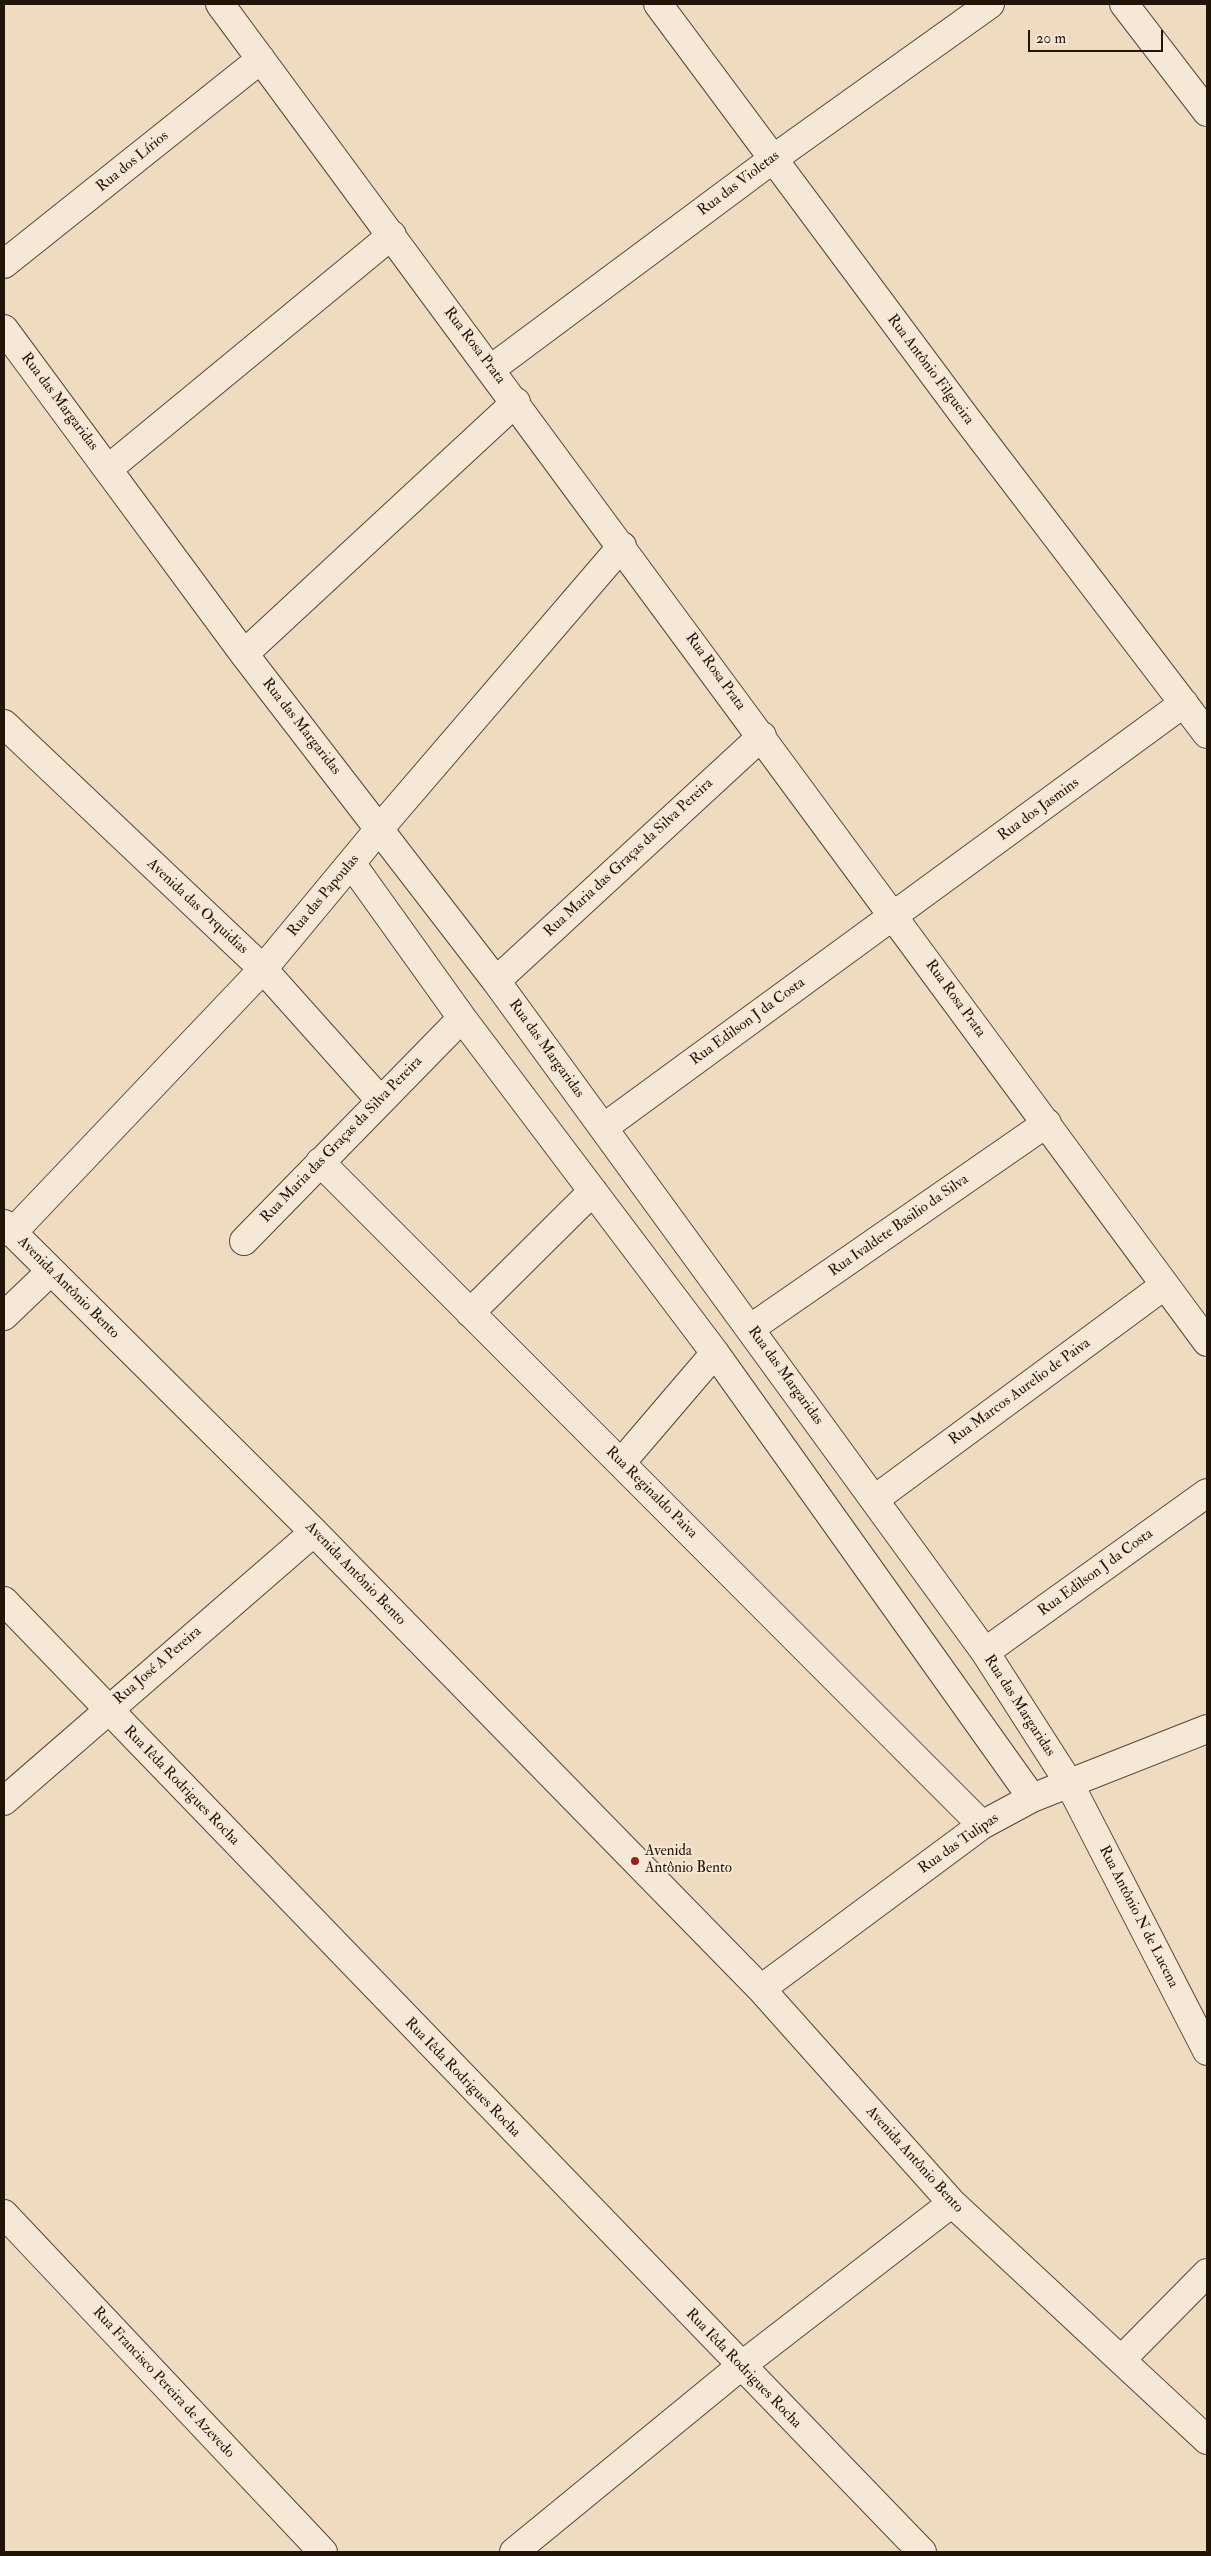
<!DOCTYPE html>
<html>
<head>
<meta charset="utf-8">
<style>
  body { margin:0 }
  #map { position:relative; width:1211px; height:2556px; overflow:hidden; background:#efdbc0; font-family:"IM FELL Double Pica",serif }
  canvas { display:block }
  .frame { position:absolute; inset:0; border:5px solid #21150a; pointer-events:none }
  .scale { position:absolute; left:1028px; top:30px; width:135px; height:22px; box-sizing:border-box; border:2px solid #21150a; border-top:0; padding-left:6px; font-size:15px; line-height:18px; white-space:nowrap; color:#21150a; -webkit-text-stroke:4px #f5e8d6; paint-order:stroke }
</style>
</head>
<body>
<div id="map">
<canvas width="1211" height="2556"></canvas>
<div class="frame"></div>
<div class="scale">20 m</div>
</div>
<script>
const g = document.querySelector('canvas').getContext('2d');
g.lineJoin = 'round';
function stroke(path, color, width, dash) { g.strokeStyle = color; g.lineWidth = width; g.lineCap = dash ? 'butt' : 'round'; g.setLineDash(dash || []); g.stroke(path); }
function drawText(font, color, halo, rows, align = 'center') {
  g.font = font + ' "IM FELL Double Pica",serif'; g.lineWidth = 4; g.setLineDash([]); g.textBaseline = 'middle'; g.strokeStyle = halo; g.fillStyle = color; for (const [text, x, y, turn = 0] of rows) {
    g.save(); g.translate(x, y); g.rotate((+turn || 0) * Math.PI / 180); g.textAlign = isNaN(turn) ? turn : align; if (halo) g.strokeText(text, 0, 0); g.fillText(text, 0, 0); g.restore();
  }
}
const street = new Path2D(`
  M220,4L1207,1342
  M658,4L966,418L1207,734
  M1124,4L1207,112
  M4,264L261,59
  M4,329L244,654L496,981L985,1652L1069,1783L1207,2051
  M491,369L773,159L990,4
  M108,469L392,235
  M244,654L516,402
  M4,724L263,969L380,1100
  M351,863L462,1018L715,1353L1032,1798
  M496,981L762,736
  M603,1128L1184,703
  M320,1162L982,1825
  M4,1224L314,1532L761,1989L952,2203L1207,2440
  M12,1233L263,969L380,828L622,546
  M244,1241L462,1018
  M470,1313L593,1191
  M4,1316L51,1271
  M751,1328L1047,1123
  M621,1463L715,1353
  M875,1499L1165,1285
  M4,1601L922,2552
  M985,1652L1207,1493
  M4,1801L314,1532
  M761,1989L982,1825L1032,1798L1207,1729
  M4,2214L323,2552
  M1121,2360L1207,2273
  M514,2552L741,2366L952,2203`);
const markers = [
  [635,1861,5,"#8f2418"]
];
const streetNames = [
  ["Rua dos Lírios",133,162,-39],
  ["Rua das Violetas",739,184,-37],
  ["Rua Rosa Prata",474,346,53],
  ["Rua Antônio Filgueira",930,370,53],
  ["Rua das Margaridas",59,402,53],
  ["Rua Rosa Prata",715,672,54],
  ["Rua das Margaridas",301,727,52],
  ["Rua dos Jasmins",1039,810,-36],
  ["Rua Maria das Graças da Silva Pereira",629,858,-43],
  ["Rua das Papoulas",324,896,-50],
  ["Avenida das Orquidias",197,907,43],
  ["Rua Rosa Prata",955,999,54],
  ["Rua Edilson J da Costa",748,1022,-36],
  ["Rua das Margaridas",546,1049,54],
  ["Rua Maria das Graças da Silva Pereira",342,1140,-46],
  ["Rua Ivaldete Basilio da Silva",899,1226,-35],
  ["Avenida Antônio Bento",68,1288,45],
  ["Rua das Margaridas",785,1376,54],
  ["Rua Marcos Aurelio de Paiva",1020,1392,-36],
  ["Rua Reginaldo Paiva",651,1493,45],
  ["Rua Edilson J da Costa",1096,1573,-36],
  ["Avenida Antônio Bento",355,1574,46],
  ["Rua José A Pereira",158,1666,-41],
  ["Rua das Margaridas",1019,1706,57],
  ["Rua Iêda Rodrigues Rocha",181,1786,46],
  ["Rua das Tulipas",959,1844,-35],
  ["Rua Antônio N de Lucena",1138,1917,63],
  ["Rua Iêda Rodrigues Rocha",462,2078,46],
  ["Avenida Antônio Bento",914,2160,48],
  ["Rua Iêda Rodrigues Rocha",743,2369,46],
  ["Rua Francisco Pereira de Azevedo",163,2383,47]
];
const poiNames = [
  ["Avenida",645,1852],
  ["Antônio Bento",645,1869]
];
stroke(street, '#544638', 30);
stroke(street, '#f5e8d6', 28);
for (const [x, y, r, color] of markers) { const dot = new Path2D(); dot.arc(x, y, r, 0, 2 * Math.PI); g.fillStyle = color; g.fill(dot); stroke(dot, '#f5e8d6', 2); }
drawText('15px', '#21150a', '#f5e8d6', streetNames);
drawText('15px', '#21150a', '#f5e8d6', poiNames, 'left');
</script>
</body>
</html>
